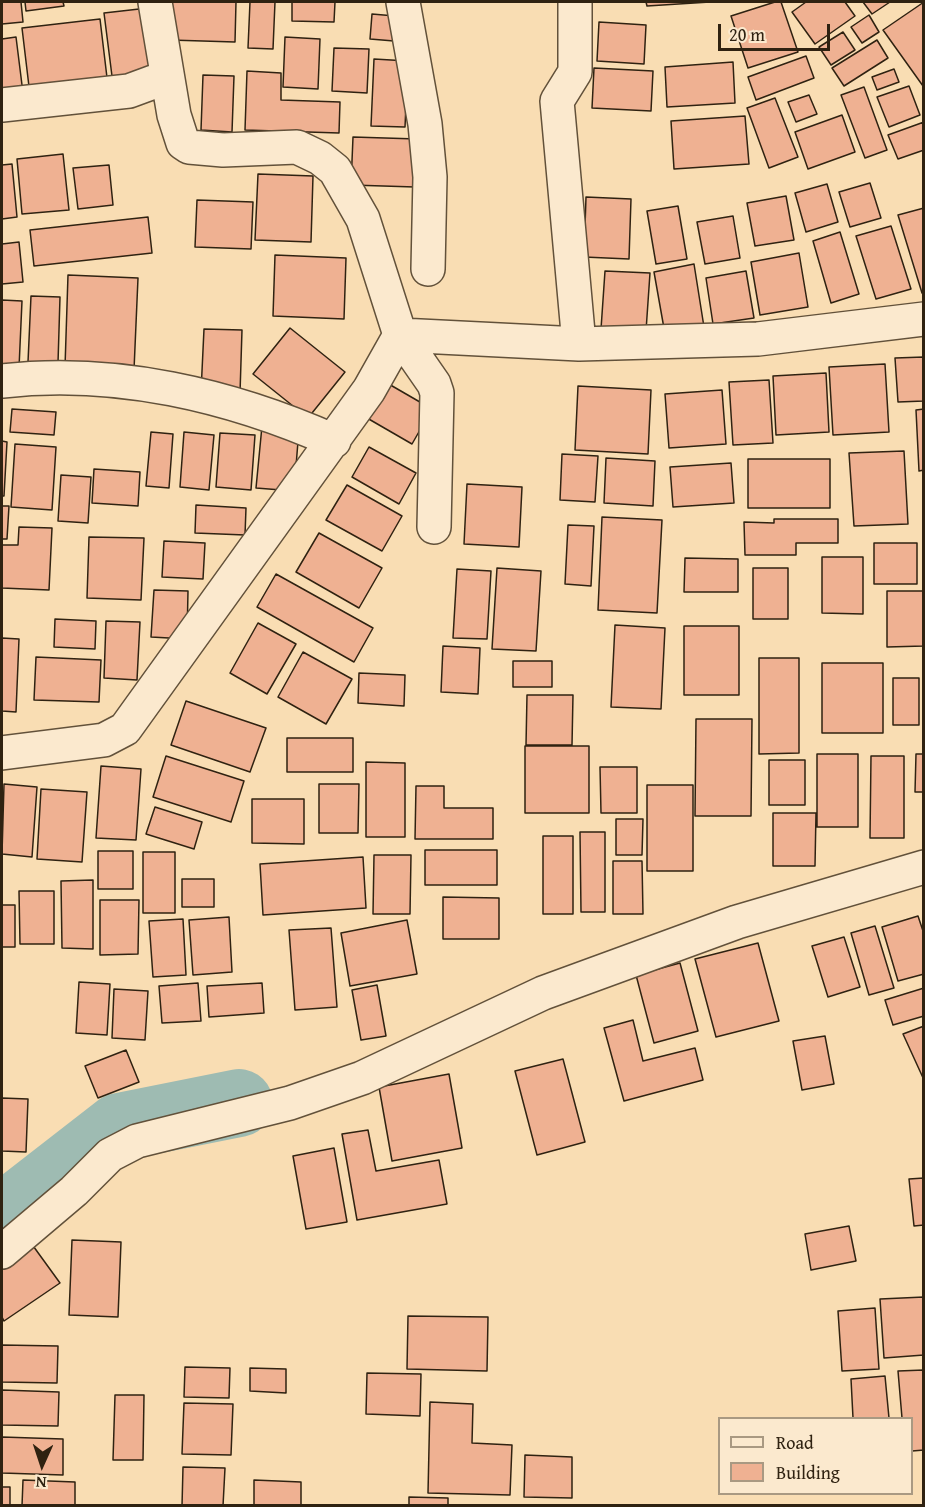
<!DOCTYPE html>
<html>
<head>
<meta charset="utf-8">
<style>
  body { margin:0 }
  #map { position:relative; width:925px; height:1507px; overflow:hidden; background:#f9ddb3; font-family:"Gentium Book Plus",serif }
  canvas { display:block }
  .frame { position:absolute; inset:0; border:3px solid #2f2211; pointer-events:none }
  .legend { position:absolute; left:718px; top:1417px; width:195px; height:78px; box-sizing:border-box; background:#fbe9ce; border:2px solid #a99982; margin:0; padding:8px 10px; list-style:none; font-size:18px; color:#2f2211 }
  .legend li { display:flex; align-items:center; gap:12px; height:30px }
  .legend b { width:30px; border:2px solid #a99982 }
  .north { position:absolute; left:12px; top:1435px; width:60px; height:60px; -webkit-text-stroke:4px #fbe9ce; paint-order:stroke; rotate:183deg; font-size:16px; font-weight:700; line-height:24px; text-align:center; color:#2f2211 }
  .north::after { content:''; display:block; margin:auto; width:21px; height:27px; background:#2f2211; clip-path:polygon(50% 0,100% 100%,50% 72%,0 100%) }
  .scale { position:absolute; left:718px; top:24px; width:112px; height:27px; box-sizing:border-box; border:3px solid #2f2211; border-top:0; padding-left:8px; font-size:18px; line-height:21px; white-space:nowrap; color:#2f2211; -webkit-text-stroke:4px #fbe9ce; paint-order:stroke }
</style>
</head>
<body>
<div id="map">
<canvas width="925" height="1507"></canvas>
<div class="frame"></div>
<ul class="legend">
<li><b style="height:8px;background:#fbe9ce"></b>Road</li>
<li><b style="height:16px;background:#efb192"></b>Building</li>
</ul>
<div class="north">N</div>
<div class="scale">20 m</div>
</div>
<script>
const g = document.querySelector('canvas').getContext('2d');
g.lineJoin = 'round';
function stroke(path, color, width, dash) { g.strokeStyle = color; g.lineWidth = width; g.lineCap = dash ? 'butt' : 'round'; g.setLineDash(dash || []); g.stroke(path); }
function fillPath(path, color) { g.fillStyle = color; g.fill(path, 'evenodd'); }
const river = new Path2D(`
  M2,1218L119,1127L239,1103`);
const building = new Path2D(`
  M2,2H21L23,22L2,24Z
  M25,2H63L64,6L26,11Z
  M171,2H236L235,42L170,40Z
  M250,2H275L273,49L248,48Z
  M292,2H335L334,22L292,21Z
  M646,2H710L647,6Z
  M775,2H781L798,52L748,68L731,16Z
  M806,2H845L855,16L815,44L792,12Z
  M863,2H890L872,14Z
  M924,2V86H923L883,30Z
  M148,8L156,78L113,84L104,13Z
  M372,14L395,16L394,41L370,39Z
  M869,15L879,32L862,43L851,27Z
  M100,19L108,86L30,95L22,28Z
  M599,22L646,25L644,64L597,61Z
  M843,32L855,50L831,65L819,47Z
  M16,37L23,93L2,95V39Z
  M285,37L320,39L318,89L283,87Z
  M877,40L888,58L844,86L832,68Z
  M334,48L369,49L367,93L332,91Z
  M806,56L814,78L756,100L748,77Z
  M374,59L408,61L405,127L371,126Z
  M733,62L735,103L667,107L665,67Z
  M594,68L653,71L651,111L592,108Z
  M894,69L899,82L877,90L872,77Z
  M247,71L281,73V100L340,102L339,133L245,130Z
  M203,75L234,76L232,132L201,130Z
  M909,86L920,115L889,127L877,97Z
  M864,87L887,150L865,158L841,95Z
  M809,95L817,114L796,122L788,102Z
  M775,98L798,157L769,168L747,108Z
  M842,115L855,152L808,169L795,132Z
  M745,116L749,164L674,169L671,121Z
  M924,122V150L898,159L888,135Z
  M353,137L417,139L415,187L351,185Z
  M63,154L69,210L22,214L17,159Z
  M12,164L17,217L2,219V165Z
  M109,165L113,205L78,209L73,168Z
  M258,174L313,176L311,242L255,240Z
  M870,183L881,218L850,227L839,192Z
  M827,184L838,222L806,232L795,193Z
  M786,196L794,240L755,246L747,203Z
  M586,197L631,199L629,259L584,257Z
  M197,200L253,202L251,249L195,247Z
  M678,206L687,259L656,264L647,211Z
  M924,208V293H922L898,215Z
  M733,216L740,258L705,264L697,222Z
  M148,217L152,253L34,266L30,230Z
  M891,226L911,289L876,299L856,236Z
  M840,232L859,294L831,303L813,241Z
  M19,242L23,282L2,284V244Z
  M799,253L808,307L760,315L751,262Z
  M275,255L346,258L344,319L273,316Z
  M694,264L704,327L665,334L654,272Z
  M605,271L650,273L646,331L601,329Z
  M746,271L754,318L713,324L706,278Z
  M68,275L138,278L134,370L65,367Z
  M31,296L60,297L58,363L28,362Z
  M2,300L22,301L19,368L2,367Z
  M290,328L345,372L308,418L253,374Z
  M204,329L242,330L240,393L201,392Z
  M924,357V401L898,402L895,358Z
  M885,364L889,432L833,435L829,367Z
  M826,373L829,432L776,435L773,376Z
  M769,380L773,443L733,445L729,382Z
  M387,383L432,409L412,444L367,418Z
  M578,386L651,390L648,454L575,450Z
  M722,390L726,444L669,448L665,394Z
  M12,409L56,412L54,435L10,432Z
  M924,409V470L919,471L916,410Z
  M262,426L299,429L294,491L256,488Z
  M151,432L173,434L169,488L146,486Z
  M184,432L214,435L209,490L180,487Z
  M220,433L255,435L251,490L216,487Z
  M2,441L7,442L4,496H2Z
  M15,444L56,447L52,510L11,507Z
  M369,447L416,473L399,504L352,477Z
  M904,451L908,524L854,526L849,453Z
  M562,454L598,456L595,502L560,500Z
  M606,458L655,461L653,506L604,503Z
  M748,459H830V508H748Z
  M731,463L734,503L673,507L670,467Z
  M94,469L140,472L138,506L92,503Z
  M61,475L91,477L88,523L58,521Z
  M467,484L522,487L519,547L464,544Z
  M347,485L402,516L382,551L326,520Z
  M196,505L246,508L245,535L195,533Z
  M2,506H9L7,539H2Z
  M602,517L662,520L657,613L598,610Z
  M774,519H838V543H796V555H745L744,522L774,523Z
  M568,525L594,526L591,586L565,584Z
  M19,527L52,528L49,590L2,588V545H18Z
  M319,533L382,568L359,608L296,572Z
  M89,537L144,538L141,600L87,598Z
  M164,541L205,543L203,579L162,577Z
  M874,543H917V584H874Z
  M822,557H863V614L822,613Z
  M685,558L738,559V592H684Z
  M497,568L541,571L536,651L492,649Z
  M753,568H788V619H753Z
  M457,569L491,571L487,639L453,638Z
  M276,574L373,628L354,662L257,607Z
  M154,590L188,591L187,639L151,637Z
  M887,591H924V646L887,647Z
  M55,619L96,621L95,649L54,647Z
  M106,621L140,622L137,680L104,678Z
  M258,623L296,644L267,694L230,673Z
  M615,625L665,628L661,709L611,707Z
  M684,626H739V695H684Z
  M2,638L19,639L16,712L2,711Z
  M443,646L480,648L478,694L441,692Z
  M303,652L352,679L326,724L278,697Z
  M36,657L101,660L99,702L34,700Z
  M759,658H799V753L759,754Z
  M513,661H552V687H513Z
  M822,663H883V733H822Z
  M359,673L405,675L404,706L358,703Z
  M893,678H919V725H893Z
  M527,695H573L572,745H526Z
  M186,701L266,728L250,772L171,745Z
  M696,719H752L751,816H695Z
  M287,738H353V772H287Z
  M525,746H589V813H525Z
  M817,754H858V827H817Z
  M916,754H924V792H915Z
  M166,756L244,781L231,822L153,797Z
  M871,756H904V838H870Z
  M769,760H805V805H769Z
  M366,762L405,763V837H366Z
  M101,766L141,769L136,840L96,838Z
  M600,767H637V813H601Z
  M4,784L37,787L32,857L2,854Z
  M319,784H359L358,833H319Z
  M647,785H693V871H647Z
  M416,786H444V808H493V839H415Z
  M41,789L87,792L82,862L37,859Z
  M252,799H304V844L252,843Z
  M155,807L202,822L194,849L146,834Z
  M773,813H816L815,866H773Z
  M616,819H643L642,855H616Z
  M580,832H605V912H581Z
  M543,836H573V914H543Z
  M425,850H497V885H425Z
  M98,851H133V889H98Z
  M143,852H175V913H143Z
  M374,855H411L410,914H373Z
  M363,857L366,908L263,915L260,864Z
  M613,861H642L643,914H613Z
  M182,879H214V907H182Z
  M93,880V949L62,948L61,881Z
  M19,891H54V944H20Z
  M443,897L499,898V939H443Z
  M100,900H139L138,954L100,955Z
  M2,905H15V947H2Z
  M918,916L924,934V974L898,981L882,927Z
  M229,917L232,972L193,975L189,920Z
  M183,919L186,975L153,977L149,921Z
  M407,920L417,974L350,986L341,933Z
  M875,926L894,988L869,995L851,933Z
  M331,928L337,1007L295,1010L289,930Z
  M844,937L860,987L828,997L812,946Z
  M758,943L779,1021L716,1037L695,959Z
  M680,963L698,1031L654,1043L636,975Z
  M79,982L110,984L107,1035L76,1033Z
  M198,983L201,1021L162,1023L159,986Z
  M262,983L264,1013L209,1017L207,986Z
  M377,985L386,1036L361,1040L352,990Z
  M924,988V1016L893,1025L885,1000Z
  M114,989L148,991L145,1040L112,1038Z
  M633,1020L643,1061L695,1048L703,1080L624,1101L604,1028Z
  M924,1026V1080L903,1034Z
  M825,1036L834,1084L802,1090L793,1041Z
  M126,1050L139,1082L98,1098L85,1066Z
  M563,1059L585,1142L537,1155L515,1071Z
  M449,1074L462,1148L392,1161L379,1087Z
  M2,1098L28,1099L26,1152L2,1151Z
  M368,1130L376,1171L439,1160L447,1204L357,1220L342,1134Z
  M334,1148L347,1222L306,1229L293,1156Z
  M924,1178V1225L914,1226L909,1179Z
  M849,1226L856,1261L811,1270L805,1234Z
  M72,1240L121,1242L118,1317L69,1315Z
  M31,1243L60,1283L4,1321L2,1317V1263Z
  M924,1297V1355L884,1358L880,1299Z
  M875,1308L879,1369L842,1371L838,1311Z
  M408,1316L488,1317L487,1371L407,1369Z
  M2,1345L58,1346L57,1383L2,1382Z
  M185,1367L230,1368L229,1398L184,1397Z
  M250,1368L286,1369V1393L250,1391Z
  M924,1370V1450L912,1451V1418H902L898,1371Z
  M367,1373L421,1374L420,1416L366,1414Z
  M885,1376L889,1418H853L851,1379Z
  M2,1390L59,1392L58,1426L2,1425Z
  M115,1395H144L143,1460H113Z
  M430,1402L473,1404L472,1443L512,1445L510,1495L428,1493Z
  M184,1403L233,1404L231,1455L182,1454Z
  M2,1437L63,1439V1475L2,1473Z
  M525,1455L572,1457V1498L524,1497Z
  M183,1467L225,1468L223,1506H182Z
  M23,1480L75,1482V1506H22Z
  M254,1480L301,1482V1506H254Z
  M2,1487H10V1506H2Z
  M409,1497L448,1498V1506H409Z`);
const street = new Path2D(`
  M155,2L174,115L183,143L189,147L223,150L297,147L320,158L335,170L363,219L400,335L434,384L437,393L434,527
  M403,2L425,124L430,177L428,269
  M575,2V72L557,101L579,344
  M2,105L129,91L167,77
  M2,381C115,368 230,395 334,441
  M2,753L104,740L125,729L369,390L400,335L579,344L758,339L924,319
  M2,1252L74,1191L110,1155L137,1141L290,1103L362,1078L543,993L737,922L924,867`);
stroke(river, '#9ebbb2', 68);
fillPath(building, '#efb192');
stroke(building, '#2f2211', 1.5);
stroke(street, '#62513a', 36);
stroke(street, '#fbe9ce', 33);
</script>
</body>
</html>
